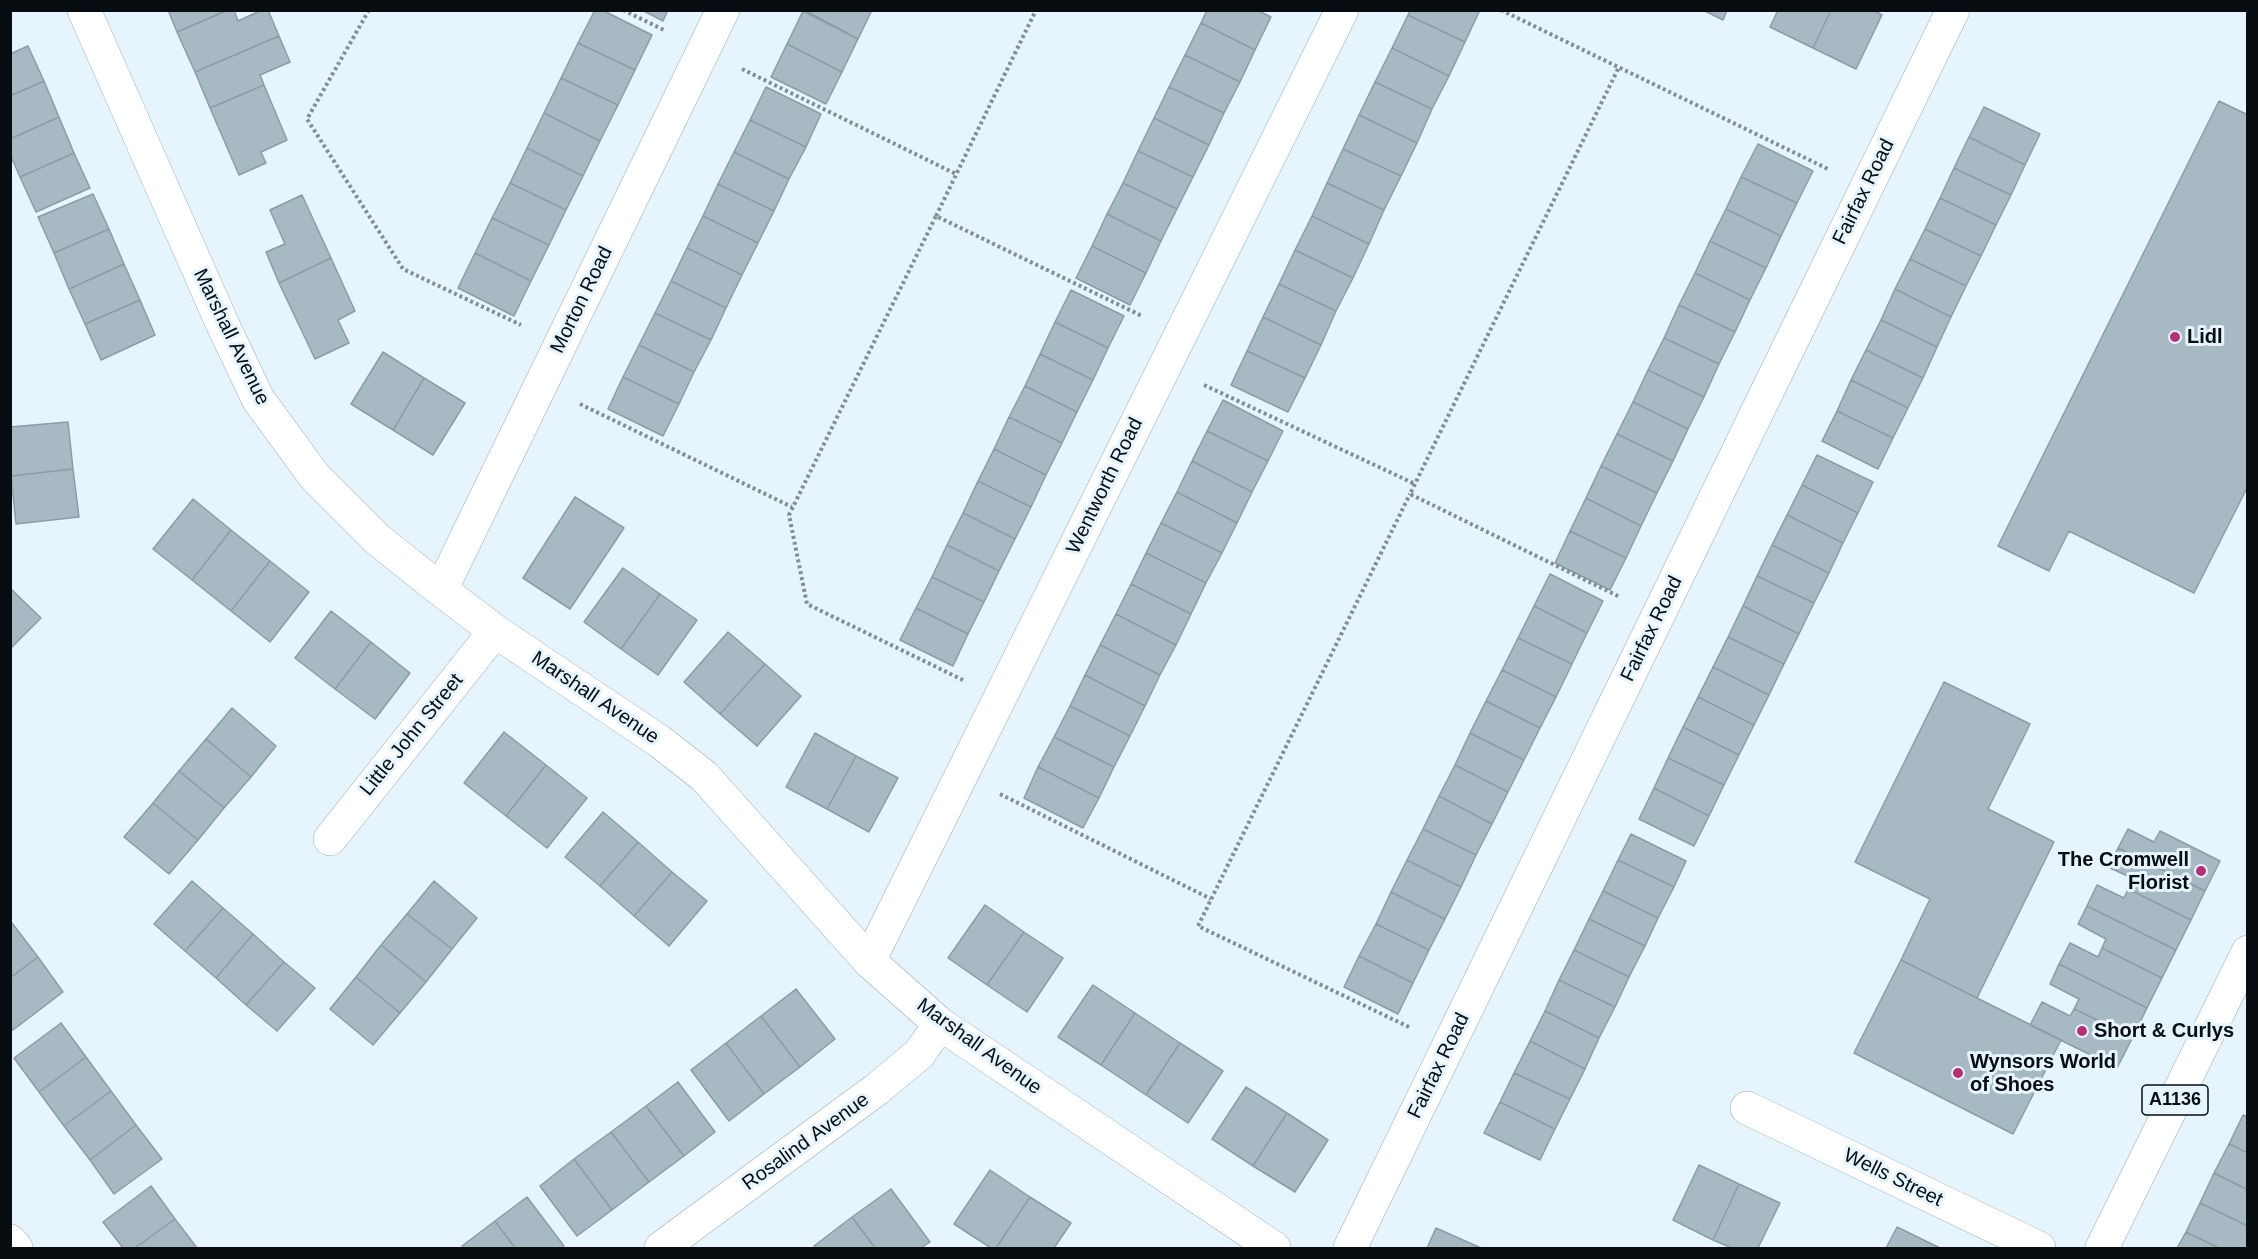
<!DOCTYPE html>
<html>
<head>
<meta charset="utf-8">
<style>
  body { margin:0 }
  #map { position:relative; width:2258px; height:1259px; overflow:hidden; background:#e5f4fd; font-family:Arial,sans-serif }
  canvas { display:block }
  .frame { position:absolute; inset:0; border:12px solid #070d10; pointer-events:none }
</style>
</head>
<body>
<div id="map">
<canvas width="2258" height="1259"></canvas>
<div class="frame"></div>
</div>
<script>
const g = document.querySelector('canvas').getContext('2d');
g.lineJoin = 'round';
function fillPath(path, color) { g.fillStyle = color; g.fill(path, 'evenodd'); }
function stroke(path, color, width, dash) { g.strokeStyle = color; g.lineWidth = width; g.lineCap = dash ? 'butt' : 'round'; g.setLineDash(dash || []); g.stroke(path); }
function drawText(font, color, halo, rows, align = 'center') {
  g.font = font + ' Arial,sans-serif'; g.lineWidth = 6; g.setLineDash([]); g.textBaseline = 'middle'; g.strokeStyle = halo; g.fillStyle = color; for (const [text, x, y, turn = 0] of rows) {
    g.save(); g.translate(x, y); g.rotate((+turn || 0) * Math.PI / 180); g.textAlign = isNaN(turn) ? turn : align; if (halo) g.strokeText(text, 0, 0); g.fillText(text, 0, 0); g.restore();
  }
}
const building = new Path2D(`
  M168,10H228L177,32Z
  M228,10H234L238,21L262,10H268L279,36L195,72L177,32Z
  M595,10H602L652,35L635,70L578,43Z
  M642,10H668L663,21Z
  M804,10H872L858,39Z
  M1207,10H1257L1271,17L1255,50L1201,23Z
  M1410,10H1480L1465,42L1408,15Z
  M1703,10H1727L1723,20Z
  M1778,10H1831L1813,48L1770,27Z
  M1831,10H1873L1882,15L1856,69L1813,48Z
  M803,11L858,39L842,72L787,44Z
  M1408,15L1465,42L1449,76L1392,48Z
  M1201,23L1255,50L1240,82L1185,55Z
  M279,36L290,62L260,75L264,85L210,108L195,72Z
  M578,43L635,70L618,105L561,78Z
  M787,44L842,72L826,104L771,77Z
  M28,46L44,81L10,96V54Z
  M1392,48L1449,76L1432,109L1375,82Z
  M1185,55L1240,82L1224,113L1169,87Z
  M561,78L618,105L600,141L544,113Z
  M44,81L59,117L10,139V96Z
  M1375,82L1432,109L1417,143L1359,115Z
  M264,85L287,140L261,152L266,163L239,175L210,108Z
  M766,87L821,114L806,147L750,120Z
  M1169,87L1224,113L1209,145L1154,118Z
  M2219,101L2248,115V486L2194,593L2069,531L2049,571L1998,546Z
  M1984,107L2040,134L2025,165L1969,137Z
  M544,113L600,141L583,176L527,148Z
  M1359,115L1417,143L1401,176L1343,149Z
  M59,117L74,153L20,177L10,154V139Z
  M1154,118L1209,145L1193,177L1138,151Z
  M750,120L806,147L789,179L734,152Z
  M1969,137L2025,165L2011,195L1954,168Z
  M1758,144L1813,171L1797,203L1741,177Z
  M527,148L583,176L566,210L510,183Z
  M1343,149L1401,176L1384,210L1327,183Z
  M1138,151L1193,177L1177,209L1123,183Z
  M734,152L789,179L774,211L718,184Z
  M74,153L90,188L36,212L20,177Z
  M1954,168L2011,195L1996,225L1940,198Z
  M1741,177L1797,203L1781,236L1726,209Z
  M510,183L566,210L549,245L492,218Z
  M1123,183L1177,209L1161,241L1107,214Z
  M1327,183L1384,210L1369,244L1312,216Z
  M718,184L774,211L758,243L703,216Z
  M93,194L109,229L54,253L38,217Z
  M302,195L331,258L279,283L266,252L285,244L270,210Z
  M1940,198L1996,225L1981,256L1925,229Z
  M1726,209L1781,236L1766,268L1710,241Z
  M1107,214L1161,241L1146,273L1092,246Z
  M703,216L758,243L742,275L687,248Z
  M1312,216L1369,244L1353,278L1295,250Z
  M492,218L549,245L531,281L475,253Z
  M109,229L124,264L69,289L54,253Z
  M1925,229L1981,256L1966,286L1910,259Z
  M1710,241L1766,268L1750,300L1695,273Z
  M1092,246L1146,273L1130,305L1076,278Z
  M687,248L742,275L726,308L671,281Z
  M1295,250L1353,278L1336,311L1279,284Z
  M475,253L531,281L514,316L458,288Z
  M331,258L355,311L338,320L349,343L315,359L279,283Z
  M1910,259L1966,286L1951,317L1895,289Z
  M124,264L140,300L85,324L69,289Z
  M1695,273L1750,300L1735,332L1679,305Z
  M671,281L726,308L711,340L655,313Z
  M1279,284L1336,311L1321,345L1263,317Z
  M1895,289L1951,317L1937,347L1881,320Z
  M1071,290L1124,316L1108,348L1055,322Z
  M140,300L155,335L101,360L85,324Z
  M1679,305L1735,332L1719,364L1664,338Z
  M655,313L711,340L694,372L639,345Z
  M1263,317L1321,345L1305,378L1247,351Z
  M1881,320L1937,347L1923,378L1866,350Z
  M1055,322L1108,348L1093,380L1040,354Z
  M1664,338L1719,364L1704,397L1648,370Z
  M639,345L694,372L679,404L623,377Z
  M1866,350L1923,378L1908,408L1851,380Z
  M1247,351L1305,378L1288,412L1231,385Z
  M383,352L424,378L393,430L351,404Z
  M1040,354L1093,380L1077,412L1025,386Z
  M1648,370L1704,397L1688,429L1633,402Z
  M623,377L679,404L663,436L608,409Z
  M424,378L465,403L433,455L393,430Z
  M1851,380L1908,408L1893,438L1837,411Z
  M1025,386L1077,412L1062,443L1009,417Z
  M1223,400L1283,431L1268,461L1207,431Z
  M1633,402L1688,429L1673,461L1617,434Z
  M1837,411L1893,438L1878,469L1822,441Z
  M1009,417L1062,443L1046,475L994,449Z
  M68,422L73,469L11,476L10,427Z
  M1207,431L1268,461L1252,492L1192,461Z
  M1617,434L1673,461L1657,493L1601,466Z
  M994,449L1046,475L1031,507L978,481Z
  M1817,455L1873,482L1858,513L1802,485Z
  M1192,461L1252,492L1237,523L1177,492Z
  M1601,466L1657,493L1641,526L1586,498Z
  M73,469L79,517L16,524L11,476Z
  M978,481L1031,507L1015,539L963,513Z
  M1802,485L1858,513L1843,543L1787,515Z
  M1177,492L1237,523L1222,553L1161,523Z
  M575,497L624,528L570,609L523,578Z
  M1586,498L1641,526L1626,558L1570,531Z
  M193,499L231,530L192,580L153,549Z
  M963,513L1015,539L999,571L947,545Z
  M1787,515L1843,543L1829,573L1772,545Z
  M1161,523L1222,553L1206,583L1146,553Z
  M231,530L270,561L231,611L192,580Z
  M1570,531L1626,558L1610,590L1555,563Z
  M947,545L999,571L984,602L932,577Z
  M1772,545L1829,573L1814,603L1757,576Z
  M1146,553L1206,583L1191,614L1131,584Z
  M270,561L309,592L270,642L231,611Z
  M623,568L660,594L621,649L584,622Z
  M1550,574L1603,601L1587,633L1534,606Z
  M1757,576L1814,603L1799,634L1743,606Z
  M932,577L984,602L968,634L916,608Z
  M1131,584L1191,614L1176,645L1116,614Z
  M10,588L41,618L10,649Z
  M660,594L697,620L658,675L621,649Z
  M1534,606L1587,633L1572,664L1518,638Z
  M1743,606L1799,634L1784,664L1728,637Z
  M916,608L968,634L953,666L900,640Z
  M331,611L371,642L335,689L295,658Z
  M1116,614L1176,645L1160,675L1100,645Z
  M728,632L765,664L720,714L684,682Z
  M1728,637L1784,664L1769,695L1713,667Z
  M1518,638L1572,664L1556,697L1502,670Z
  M371,642L410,673L375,719L335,689Z
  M1100,645L1160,675L1145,706L1085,675Z
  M765,664L801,696L757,746L720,714Z
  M1713,667L1769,695L1754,725L1698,697Z
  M1502,670L1556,697L1540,728L1486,701Z
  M1085,675L1145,706L1130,736L1070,706Z
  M1944,682L2030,724L1988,809L2054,842L1977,998L1901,960L1930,899L1855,862Z
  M1698,697L1754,725L1739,755L1683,727Z
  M1486,701L1540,728L1524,760L1470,733Z
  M1070,706L1130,736L1114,767L1054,737Z
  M232,708L276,746L251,777L206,739Z
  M1683,727L1739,755L1724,785L1668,758Z
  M504,732L546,765L506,816L464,783Z
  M815,733L856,756L827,809L786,787Z
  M1470,733L1524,760L1508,792L1455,765Z
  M1054,737L1114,767L1099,798L1038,767Z
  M206,739L251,777L224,808L179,771Z
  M856,756L898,778L869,832L827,809Z
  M1668,758L1724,785L1709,816L1654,788Z
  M546,765L587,798L547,848L506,816Z
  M1455,765L1508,792L1492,824L1439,796Z
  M1038,767L1099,798L1083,828L1024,798Z
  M179,771L224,808L198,840L153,803Z
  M1654,788L1709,816L1694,846L1639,819Z
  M1439,796L1492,824L1476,855L1423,829Z
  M153,803L198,840L169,874L124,837Z
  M603,812L638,842L600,886L565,857Z
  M1423,829L1476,855L1461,887L1407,860Z
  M2128,829L2154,842L2160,831L2220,861L2205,891L2118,848Z
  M1631,834L1686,861L1674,887L1618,860Z
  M638,842L672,872L634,916L600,886Z
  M2118,848L2205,891L2191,920L2128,889L2134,879L2108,867Z
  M1407,860L1461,887L1445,919L1391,892Z
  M1618,860L1674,887L1658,918L1603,891Z
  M672,872L707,901L669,946L634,916Z
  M192,881L223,908L185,951L154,924Z
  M434,881L477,918L452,949L407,914Z
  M2097,885L2124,898L2128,889L2191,920L2176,950L2087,906Z
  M1603,891L1658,918L1645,946L1589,919Z
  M1391,892L1445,919L1429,950L1376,924Z
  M985,905L1024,932L987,985L948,958Z
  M2087,906L2176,950L2162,978L2102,948L2106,939L2078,924Z
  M223,908L253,934L216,978L185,951Z
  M407,914L452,949L426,982L381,945Z
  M1589,919L1645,946L1629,977L1574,950Z
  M12,923L38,957L10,978V924Z
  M1376,924L1429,950L1413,983L1359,956Z
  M1024,932L1063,958L1027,1012L987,985Z
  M253,934L284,962L246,1005L216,978Z
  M2070,943L2098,957L2102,948L2162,978L2147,1008L2059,964Z
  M381,945L426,982L400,1013L356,977Z
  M1574,950L1629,977L1615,1007L1559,980Z
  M1359,956L1413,983L1398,1014L1344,987Z
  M38,957L63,992L13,1030L10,1026V978Z
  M1901,960L2061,1040L2013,1134L1854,1053Z
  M284,962L315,988L277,1031L246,1005Z
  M2059,964L2147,1008L2133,1037L2074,1009L2079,999L2050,984Z
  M356,977L400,1013L373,1045L330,1009Z
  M1559,980L1615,1007L1599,1038L1545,1011Z
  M1093,985L1135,1013L1101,1065L1058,1037Z
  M796,989L835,1039L800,1067L761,1016Z
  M2042,1002L2070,1016L2074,1009L2133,1037L2117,1068L2030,1025Z
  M1545,1011L1599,1038L1585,1069L1530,1041Z
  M1135,1013L1180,1043L1146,1095L1101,1065Z
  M761,1016L800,1067L764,1094L726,1043Z
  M61,1023L86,1057L39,1092L14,1058Z
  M1530,1041L1585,1069L1570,1099L1514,1073Z
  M726,1043L764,1094L729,1121L691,1070Z
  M1180,1043L1223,1071L1188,1123L1146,1095Z
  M86,1057L111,1091L64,1126L39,1092Z
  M1514,1073L1570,1099L1555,1129L1500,1102Z
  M678,1082L715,1132L684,1156L646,1106Z
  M1246,1087L1287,1113L1253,1166L1212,1139Z
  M111,1091L136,1125L90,1160L64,1126Z
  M1500,1102L1555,1129L1540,1160L1484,1133Z
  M646,1106L684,1156L649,1182L611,1132Z
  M1287,1113L1328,1140L1295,1192L1253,1166Z
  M2243,1115L2248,1117V1153L2229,1144Z
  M136,1125L162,1159L114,1194L90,1160Z
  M611,1132L649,1182L612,1210L574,1159Z
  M2229,1144L2248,1153V1190L2214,1173Z
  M574,1159L612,1210L577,1236L540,1186Z
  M1699,1165L1739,1184L1713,1240L1673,1220Z
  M990,1170L1030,1197L996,1248H991L954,1224Z
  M2214,1173L2248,1190V1226L2200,1203Z
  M1739,1184L1780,1203L1758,1248H1732L1713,1240Z
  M151,1186L175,1219L135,1248H123L103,1222Z
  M891,1189L930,1242L921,1248H875L852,1217Z
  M527,1197L564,1246L561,1248H515L495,1221Z
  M1030,1197L1071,1223L1054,1248H996Z
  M2200,1203L2248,1226V1248H2219L2186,1232Z
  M852,1217L875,1248H816L814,1246Z
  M175,1219L197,1248H135Z
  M495,1221L515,1248H463L462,1246Z
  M1897,1227L1940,1248H1886Z
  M1436,1228L1481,1248H1427Z
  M2186,1232L2219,1248H2177Z`);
const path = new Path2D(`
  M369,10L307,119L403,269L521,325
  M623,10L666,31
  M1501,10L1830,170
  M742,69L956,174
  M1618,69L1410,494L1620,597
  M936,216L1036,10
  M1204,385L1415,484
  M580,404L792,507
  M963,680L807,604L789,515L936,216L1142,316
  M1000,794L1211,899
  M1409,1027L1198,926L1410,494`);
const minor = new Path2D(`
  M84,10L222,323L258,399L315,477L377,539L441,590L495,631L659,741L704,776L869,961L940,1024L1274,1248
  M441,590L723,10
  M330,839L495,631
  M869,961L1342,10
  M1747,1108L2039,1248
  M10,1241L16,1248
  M661,1248L877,1089L919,1054L940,1024
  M1350,1248L1953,10`);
const primary = new Path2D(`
  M2102,1248L2248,952`);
const markers = [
  [2175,337,6,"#b43179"],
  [2201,871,6,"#b43179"],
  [2082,1031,6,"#b43179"],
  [1958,1073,6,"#b43179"]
];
const shields = [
  [2175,1100,66]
];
const shieldNames = [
  ["A1136",2175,1100]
];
const streetNames = [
  ["Fairfax Road",1864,192,-64],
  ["Morton Road",582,300,-64],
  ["Marshall Avenue",231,337,64],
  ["Wentworth Road",1105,486,-64],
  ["Fairfax Road",1652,629,-64],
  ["Marshall Avenue",595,698,34],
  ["Little John Street",412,735,-51],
  ["Marshall Avenue",979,1047,36],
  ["Fairfax Road",1439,1066,-64],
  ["Rosalind Avenue",806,1142,-36],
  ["Wells Street",1893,1178,26]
];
const poiNames = [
  ["Lidl",2187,337],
  ["The Cromwell",2189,860,"right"],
  ["Florist",2189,883,"right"],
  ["Short & Curlys",2094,1031],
  ["Wynsors World",1970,1062],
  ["of Shoes",1970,1085]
];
fillPath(building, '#a7bac4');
stroke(building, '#8a9da6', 1.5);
stroke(minor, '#98abb4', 34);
stroke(primary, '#98abb4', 34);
stroke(path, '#838e94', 4, [3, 3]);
stroke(minor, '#fff', 33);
stroke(primary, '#fff', 33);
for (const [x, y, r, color] of markers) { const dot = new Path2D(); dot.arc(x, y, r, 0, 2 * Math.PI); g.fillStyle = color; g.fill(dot); stroke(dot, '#e5f4fd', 2); }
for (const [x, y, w] of shields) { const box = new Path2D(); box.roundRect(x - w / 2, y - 15, w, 30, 4.5); g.fillStyle = '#e5f4fd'; g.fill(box); stroke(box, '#070d10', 1.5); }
drawText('bold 18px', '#070d10', null, shieldNames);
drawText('20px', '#070d10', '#e5f4fd', streetNames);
drawText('bold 20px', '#070d10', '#e5f4fd', poiNames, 'left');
</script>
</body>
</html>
